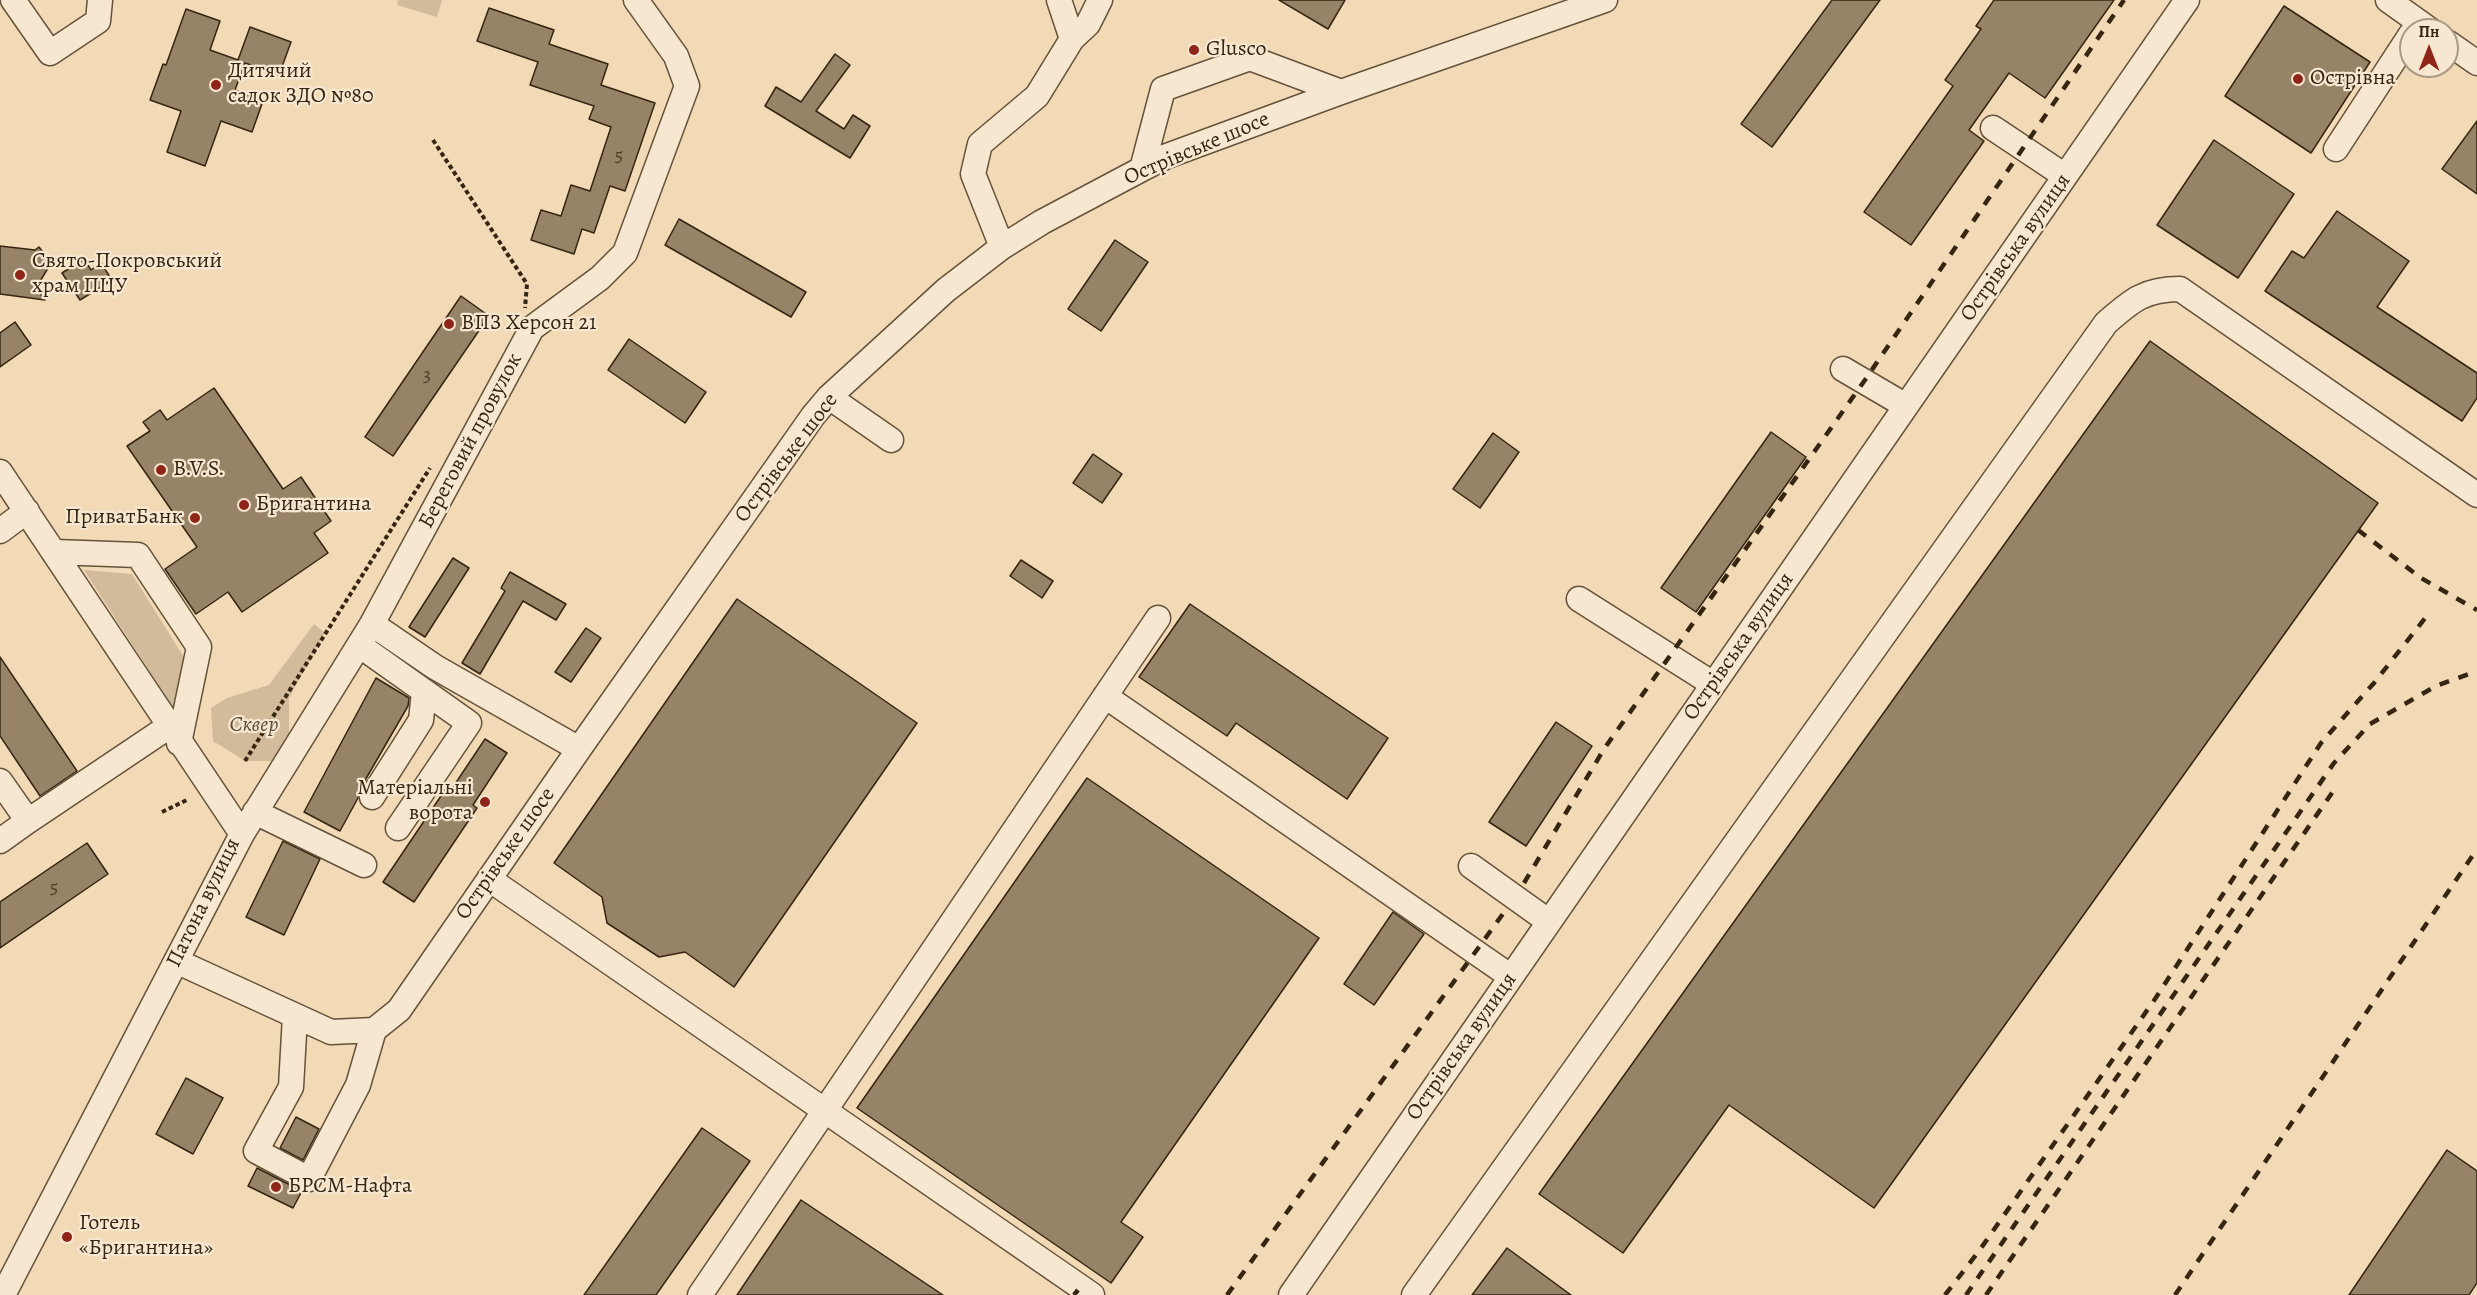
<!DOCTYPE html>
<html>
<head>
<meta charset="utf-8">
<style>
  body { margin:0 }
  #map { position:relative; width:2477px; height:1295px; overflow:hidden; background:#f2dab6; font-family:Alegreya,serif }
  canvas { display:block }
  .north { position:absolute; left:2399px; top:18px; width:60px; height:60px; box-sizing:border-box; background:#f7e7d0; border:2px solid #a99984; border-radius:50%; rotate:0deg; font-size:16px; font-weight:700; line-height:24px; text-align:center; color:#352511 }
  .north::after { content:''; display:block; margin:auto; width:21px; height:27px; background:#8f2418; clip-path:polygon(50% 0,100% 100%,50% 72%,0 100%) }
</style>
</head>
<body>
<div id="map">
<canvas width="2477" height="1295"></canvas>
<div class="north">Пн</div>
</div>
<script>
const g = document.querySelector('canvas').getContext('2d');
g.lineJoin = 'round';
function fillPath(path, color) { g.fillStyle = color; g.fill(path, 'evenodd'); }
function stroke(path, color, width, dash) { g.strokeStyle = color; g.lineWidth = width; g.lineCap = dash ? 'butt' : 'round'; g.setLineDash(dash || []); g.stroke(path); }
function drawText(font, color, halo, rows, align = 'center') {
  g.font = font + ' Alegreya,serif'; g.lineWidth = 4.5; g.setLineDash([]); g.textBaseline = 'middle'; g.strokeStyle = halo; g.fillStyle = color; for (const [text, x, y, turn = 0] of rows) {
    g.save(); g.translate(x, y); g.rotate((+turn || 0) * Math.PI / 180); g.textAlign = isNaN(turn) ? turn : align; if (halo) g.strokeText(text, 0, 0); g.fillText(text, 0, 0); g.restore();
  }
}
const green = new Path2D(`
  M398,0H442L437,17L397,5Z
  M84,570L132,574L185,659L174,709Z
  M314,624L325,633L289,698V744L274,761H245L213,741L211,708L227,698L269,685Z`);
const building = new Path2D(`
  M1279,0H1345L1328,29Z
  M1832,0H1880L1772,147L1741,124Z
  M1994,0H2114L2045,98L2009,73L1969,130L1984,141L1911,245L1864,212L1953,86L1945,80L1981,29L1976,26Z
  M2284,6L2370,62L2311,153L2225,96Z
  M489,8L554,30L549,44L608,64L601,85L655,103L625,191L610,186L594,233L582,229L574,254L531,240L541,210L561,216L571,185L590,191L611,127L589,119L594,106L530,85L538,62L477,41Z
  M186,9L220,21L210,50L238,60L250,27L291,42L279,75L245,63L235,90L263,101L252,132L221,121L205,166L167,152L181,111L150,100L163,64L166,65Z
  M835,54L850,65L816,111L844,129L853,115L870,126L850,158L765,106L776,87L801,102Z
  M2477,121V194L2442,169Z
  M2214,140L2294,194L2238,278L2157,225Z
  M2337,211L2409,261L2377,307L2477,373V398L2462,421L2265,291L2292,251L2304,258Z
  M679,219L806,292L791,317L665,245Z
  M1115,240L1148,262L1101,331L1068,309Z
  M0,246L35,250L39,247L51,263L36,288L45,300L0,294Z
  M84,259L91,270L101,263L112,280L80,300L62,273Z
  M461,296L489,316L393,456L365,437Z
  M15,322L31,345L0,367V333Z
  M629,339L706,392L685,423L608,370Z
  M2150,341L2378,503L1874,1208L1729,1105L1623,1253L1539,1194Z
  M214,388L283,489L301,477L331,521L314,533L328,553L242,612L228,592L196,614L165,569L197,547L127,446L150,431L143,422L160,410L167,420Z
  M1771,432L1806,457L1696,612L1661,588Z
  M1493,433L1519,452L1480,508L1453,489Z
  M1093,454L1122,474L1102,503L1073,483Z
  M453,558L469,568L425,637L409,627Z
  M1021,560L1053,581L1042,598L1010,576Z
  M510,572L566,604L556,620L523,601L480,674L462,663L505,591L501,588Z
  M737,599L917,723L734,987L685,952L659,957L607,923L602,897L554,863Z
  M1190,604L1388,738L1347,799L1236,723L1227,736L1139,677Z
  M586,628L601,638L571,682L555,672Z
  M0,657L77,771L40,796L0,736Z
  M376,678L409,698L408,706L360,789L358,798L340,831L304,812Z
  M1556,722L1592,746L1526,846L1489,822Z
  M485,739L507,753L473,805L477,808L414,902L383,882L447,787L451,790Z
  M1087,778L1319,938L1121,1222L1143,1237L1111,1283L857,1108Z
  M283,841L320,859L284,935L246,917Z
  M87,843L108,874L0,948V902Z
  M1393,912L1424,934L1374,1005L1344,984Z
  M186,1078L223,1098L193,1154L156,1134Z
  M296,1117L319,1129L303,1160L280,1148Z
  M702,1128L750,1161L656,1295H584Z
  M2447,1150L2477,1171V1283L2469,1295H2349Z
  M257,1168L302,1191L293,1208L248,1186Z
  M801,1200L943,1295H737Z
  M1507,1248L1571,1295H1472Z`);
const path = new Path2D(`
  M433,140L527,284L525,308
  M245,761L430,468
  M162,812L189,799`);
const minor = new Path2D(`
  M13,0L50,53L98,21L100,0
  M1059,0L1072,39
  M2388,0L2430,30
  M2447,42L2477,63
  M1993,128L2065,176
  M2336,149L2411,34
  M1142,169L1163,89L1250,58L1341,92
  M1002,247L973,174L980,144L1037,96L1072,39L1088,24L1100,0
  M1843,369L1906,406
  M829,397L891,440
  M0,472L242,834
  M0,531L27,511
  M55,552L138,555L199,647L179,743
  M1579,599L1713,684
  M372,624L435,667L579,749
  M359,645L469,723L398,828
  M1105,696L1510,976
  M0,781L28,821L168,727
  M372,797L421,720L424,692
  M255,812L364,865
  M0,841L28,821
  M1471,866L1548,921
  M489,879L1092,1295
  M176,961L331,1032L374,1030L399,1010L579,749L813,416L829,397L946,290L1002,247L1042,222L1142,169L1167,156L1341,92L1605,0
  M295,1016L291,1087L256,1151L309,1179L358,1085L374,1030
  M3,1295L242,834L372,624L532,328L600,278L625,253L687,86L676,56L636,0
  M700,1295L1158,618
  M1291,1295L2187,0
  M1414,1295L2106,323C2132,300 2145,289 2180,289L2477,495`);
const rail = new Path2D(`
  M2358,530L2421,578L2477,610
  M1524,883L1604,749L1865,380L2124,0
  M1074,1295L1078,1290
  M1227,1295L1505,911
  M1945,1295L1979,1251L2155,999L2321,743L2374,683L2426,617
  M1966,1295L2334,763L2370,724L2436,686L2477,671
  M1986,1295L2336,787
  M2175,1295L2477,849`);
const markers = [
  [1194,50,6,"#8f2418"],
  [2298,79,6,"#8f2418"],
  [216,85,6,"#8f2418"],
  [20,275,6,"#8f2418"],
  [449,324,6,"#8f2418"],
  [161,470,6,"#8f2418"],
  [244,505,6,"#8f2418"],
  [195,518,6,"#8f2418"],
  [485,802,6,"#8f2418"],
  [276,1187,6,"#8f2418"],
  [67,1237,6,"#8f2418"]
];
const numberNames = [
  ["5",619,156],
  ["3",427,376],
  ["5",54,888]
];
const poiNames = [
  ["Glusco",1206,50],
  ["Дитячий",228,72],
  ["садок ЗДО №80",228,97],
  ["Острівна",2310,79],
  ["Свято-Покровський",32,262],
  ["храм ПЦУ",32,287],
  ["ВПЗ Херсон 21",461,324],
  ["B.V.S.",173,470],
  ["Бригантина",256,505],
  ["ПриватБанк",183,518,"right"],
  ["Матеріальні",473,789,"right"],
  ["ворота",473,814,"right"],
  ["БРСМ-Нафта",288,1187],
  ["Готель",79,1224],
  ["«Бригантина»",79,1249]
];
const streetNames = [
  ["Острівське шосе",1197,149,-23],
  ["Острівська вулиця",2016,248,-55],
  ["Береговий провулок",471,441,-62],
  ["Острівське шосе",787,458,-53],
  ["Острівська вулиця",1739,647,-55],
  ["Острівське шосе",506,854,-55],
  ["Патона вулиця",204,903,-64],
  ["Острівська вулиця",1462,1047,-55]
];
const parkNames = [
  ["Сквер",254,726]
];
fillPath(green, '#d2bb9a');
fillPath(building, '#978367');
stroke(building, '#352511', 1.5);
stroke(minor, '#64523a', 27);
stroke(path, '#352511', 4, [4.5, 3]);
stroke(minor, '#f7e7d0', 24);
stroke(rail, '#352511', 4.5, [10, 10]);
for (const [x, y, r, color] of markers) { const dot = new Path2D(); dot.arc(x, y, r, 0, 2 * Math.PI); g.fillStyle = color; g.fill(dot); stroke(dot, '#f7e7d0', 2); }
drawText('20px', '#4e3c26', null, numberNames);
drawText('22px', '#352511', '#f7e7d0', poiNames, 'left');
drawText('22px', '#352511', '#f7e7d0', streetNames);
drawText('italic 22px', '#5c4a33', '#f7e7d0', parkNames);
</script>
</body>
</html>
